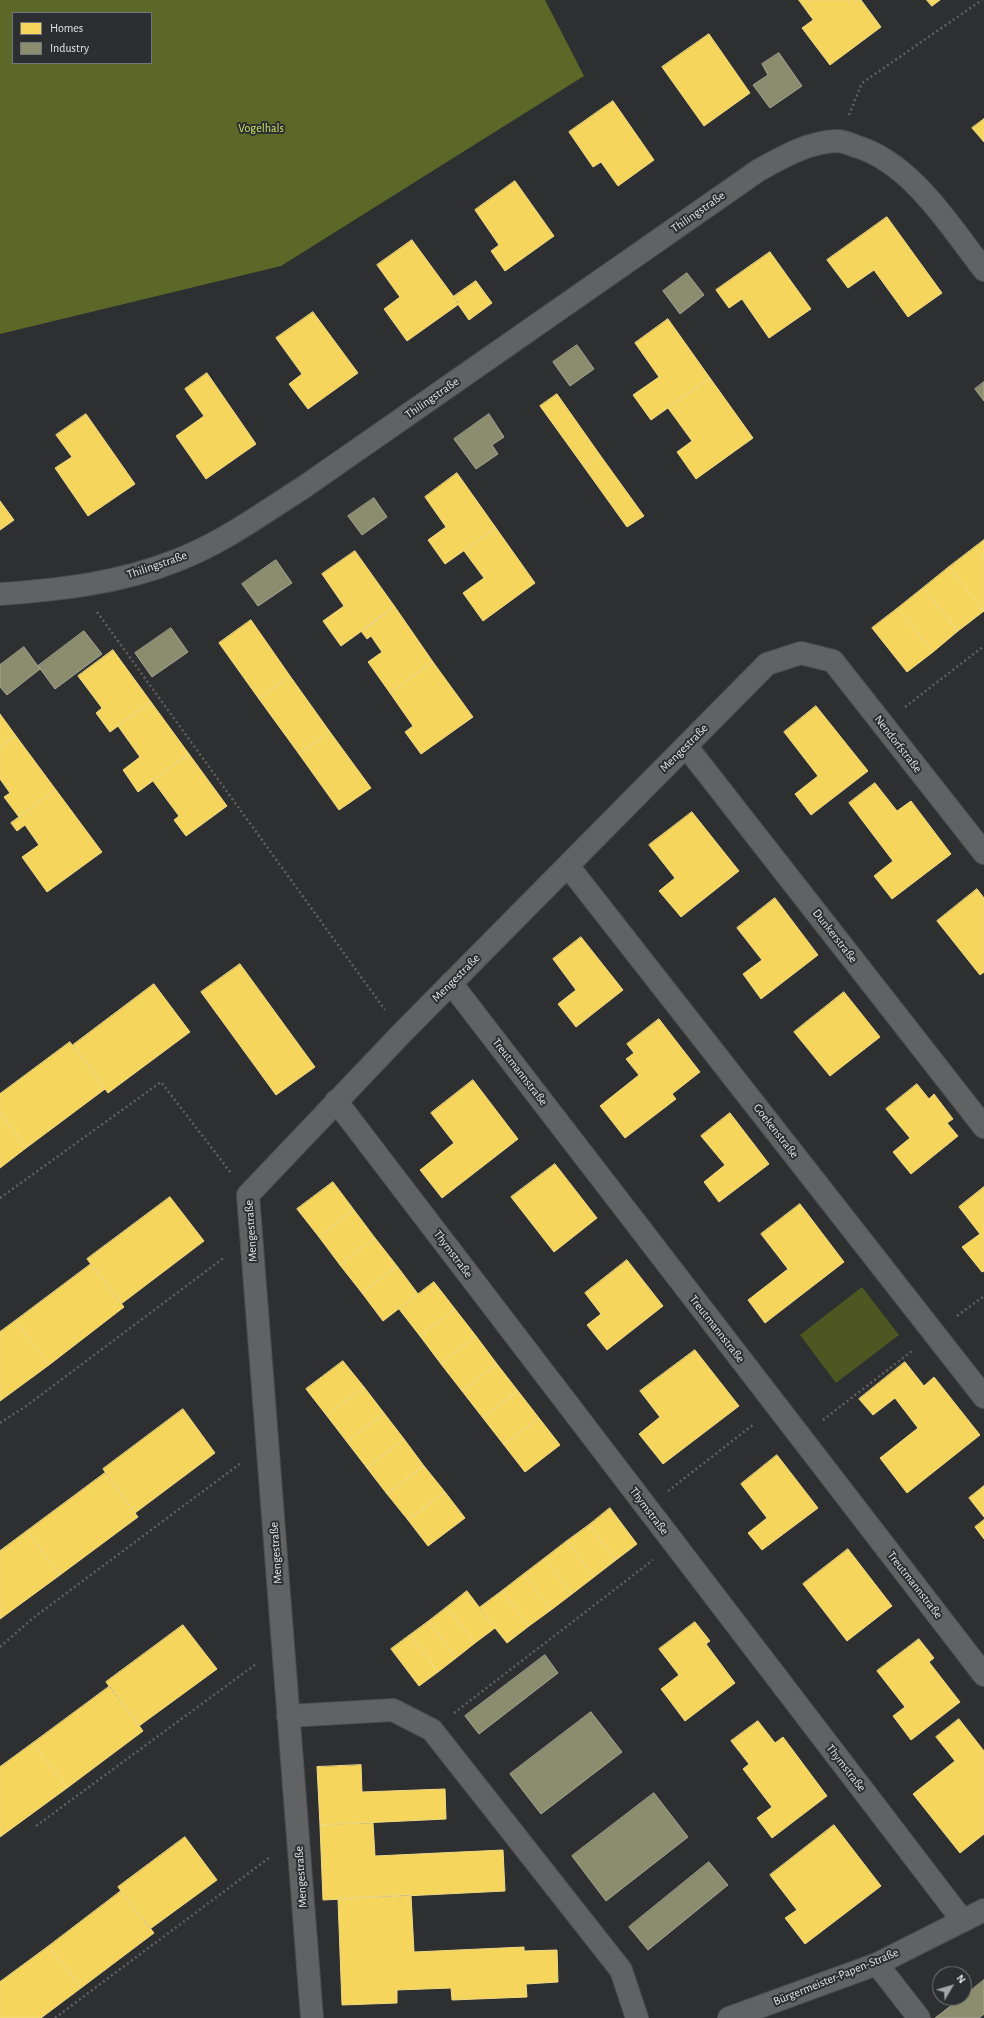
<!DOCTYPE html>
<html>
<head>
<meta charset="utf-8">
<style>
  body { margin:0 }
  #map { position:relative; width:984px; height:2018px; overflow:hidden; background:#2d2f31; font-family:"Alegreya Sans",sans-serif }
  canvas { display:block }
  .legend { position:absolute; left:12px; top:12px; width:140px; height:52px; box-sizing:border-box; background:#2c2f32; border:1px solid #74777a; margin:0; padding:5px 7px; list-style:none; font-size:12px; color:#e1e3e5 }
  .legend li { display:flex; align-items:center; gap:8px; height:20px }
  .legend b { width:20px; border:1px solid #74777a }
  .north { position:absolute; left:932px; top:1966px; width:40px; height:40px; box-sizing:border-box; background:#2c2f32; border:1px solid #74777a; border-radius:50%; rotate:52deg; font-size:11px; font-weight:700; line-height:16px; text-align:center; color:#e1e3e5 }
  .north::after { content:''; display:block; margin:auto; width:14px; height:18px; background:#a2a4a6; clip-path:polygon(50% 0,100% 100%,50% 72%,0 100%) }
</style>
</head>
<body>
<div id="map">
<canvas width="984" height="2018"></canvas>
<ul class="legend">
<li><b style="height:11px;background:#f6d55c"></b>Homes</li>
<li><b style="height:11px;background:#8c8c6e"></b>Industry</li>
</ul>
<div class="north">N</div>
</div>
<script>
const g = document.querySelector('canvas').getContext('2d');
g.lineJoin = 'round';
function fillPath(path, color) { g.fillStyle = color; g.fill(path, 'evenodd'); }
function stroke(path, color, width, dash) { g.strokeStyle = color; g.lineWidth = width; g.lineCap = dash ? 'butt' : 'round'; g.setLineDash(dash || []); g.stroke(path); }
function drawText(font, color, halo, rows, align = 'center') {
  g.font = font + ' "Alegreya Sans",sans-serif'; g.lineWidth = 4; g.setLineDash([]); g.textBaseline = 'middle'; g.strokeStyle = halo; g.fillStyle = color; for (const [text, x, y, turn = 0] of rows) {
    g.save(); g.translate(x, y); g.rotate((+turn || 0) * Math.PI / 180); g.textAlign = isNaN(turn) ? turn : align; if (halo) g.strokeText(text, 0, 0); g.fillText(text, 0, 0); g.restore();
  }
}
const green = new Path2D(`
  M862,1287L899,1335L836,1383L800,1335Z`);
const forest = new Path2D(`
  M0,0H545L584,76L281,266L0,334ZM13,13H151V63H13Z`);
const homes = new Path2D(`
  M799,0H861L881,27L830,65L802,28L813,20Z
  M927,0H940L932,6Z
  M709,34L750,93L704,126L662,67Z
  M613,101L654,160L618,186L601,162L593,167L569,132Z
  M984,119V142L972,128Z
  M515,181L554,236L505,271L491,251L499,245L475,210Z
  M887,217L942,293L908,317L874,270L848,288L827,260Z
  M412,240L459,304L407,341L384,309L400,297L377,265Z
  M770,252L811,309L769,338L742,299L729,308L716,290Z
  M476,281L492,303L469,320L453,297Z
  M313,312L358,373L308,409L289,384L302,374L276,338Z
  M668,319L710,378L651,420L633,395L659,377L635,343Z
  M207,373L256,444L206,479L176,436L204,416L185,389Z
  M710,378L753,438L696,479L677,452L692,441L668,408Z
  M557,394L600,455L584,467L540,406Z
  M86,414L135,484L88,516L55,468L72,457L56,435Z
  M600,455L644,516L627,527L584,467Z
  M457,473L496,528L445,564L428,540L446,527L425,497Z
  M0,501L14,520L0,530Z
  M496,528L535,583L483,621L463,593L484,578L464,551Z
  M984,540V559L975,547Z
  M975,547L984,559V611L949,567Z
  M355,551L395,607L341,646L323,621L344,606L322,574Z
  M949,567L984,611L958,631L923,588Z
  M923,588L958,631L933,652L898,608Z
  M395,607L433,662L390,693L368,662L382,652L371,636L367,639L361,631Z
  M898,608L933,652L907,672L872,628Z
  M251,620L290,676L259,699L219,643Z
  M113,650L151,702L110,732L96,713L102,708L78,676Z
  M433,662L473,717L421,754L405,732L413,726L390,693Z
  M290,676L330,732L299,754L259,699Z
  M151,702L189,754L138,792L123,770L140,757L118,726Z
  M816,706L868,771L811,815L795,794L818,776L784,732Z
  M0,714L16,736L0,747Z
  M330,732L371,788L339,810L299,754Z
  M16,736L56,790L19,817L4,797L10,793L0,779V747Z
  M189,754L227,806L186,836L174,820L179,816L153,781Z
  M875,783L897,811L911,801L951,854L892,899L874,876L893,861L849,803Z
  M56,790L102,852L47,892L22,857L39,845L25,825L17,831L11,823Z
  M692,812L739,871L681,917L659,891L675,878L649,845Z
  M977,889L984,898V972L980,975L937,921Z
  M775,898L818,955L761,999L743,974L762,960L737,928Z
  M581,937L623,990L576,1027L558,1004L576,990L553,959Z
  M240,964L315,1067L276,1095L201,992Z
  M154,984L190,1032L108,1093L73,1045Z
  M844,992L880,1037L830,1076L794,1032Z
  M659,1019L700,1072L672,1094L676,1099L625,1138L600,1106L639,1075L626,1059L634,1053L627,1044Z
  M70,1042L105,1089L26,1148L0,1112V1094Z
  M473,1080L518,1139L442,1198L420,1170L454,1143L431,1113Z
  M917,1084L929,1099L934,1094L953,1119L947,1123L958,1136L911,1174L893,1152L910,1138L886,1109Z
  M0,1112L26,1148L0,1168Z
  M730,1113L769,1164L719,1202L704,1182L725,1165L701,1136Z
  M555,1164L597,1218L554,1252L511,1197Z
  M333,1182L354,1210L319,1237L297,1209Z
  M984,1187V1271L982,1272L962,1247L980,1234L959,1207Z
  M170,1197L204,1241L121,1304L87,1259Z
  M800,1204L844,1262L765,1323L748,1300L788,1269L761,1234Z
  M354,1210L375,1238L340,1265L319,1237Z
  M375,1238L397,1266L362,1293L340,1265Z
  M627,1260L663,1306L607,1350L587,1325L601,1314L585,1293Z
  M91,1264L124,1307L49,1365L15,1321Z
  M397,1266L418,1294L383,1321L362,1293Z
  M434,1282L455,1309L420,1336L399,1309Z
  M455,1309L476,1336L441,1364L420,1336Z
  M15,1321L49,1365L0,1401V1332Z
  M476,1336L497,1364L462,1391L441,1364Z
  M695,1350L739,1406L663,1464L639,1434L660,1417L640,1391Z
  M343,1361L364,1387L327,1416L306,1389Z
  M905,1362L924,1386L934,1377L980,1435L907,1493L880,1458L918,1428L895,1398L873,1415L859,1399Z
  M497,1364L518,1391L483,1418L462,1391Z
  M364,1387L384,1413L347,1442L327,1416Z
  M518,1391L539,1418L504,1445L483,1418Z
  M183,1409L215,1453L135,1513L103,1469Z
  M384,1413L404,1439L367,1468L347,1442Z
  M539,1418L560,1445L525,1472L504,1445Z
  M404,1439L424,1466L387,1494L367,1468Z
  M777,1455L818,1508L762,1550L748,1533L767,1518L741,1484Z
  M424,1466L445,1492L408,1520L387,1494Z
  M105,1473L138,1517L60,1575L27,1531Z
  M984,1486V1517L969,1498Z
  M445,1492L465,1518L428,1546L408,1520Z
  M610,1508L637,1544L616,1560L589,1525Z
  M984,1520V1539L975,1527Z
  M589,1525L616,1560L594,1577L567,1541Z
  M27,1531L60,1575L0,1619V1551Z
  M567,1541L594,1577L572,1594L545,1558Z
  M848,1549L892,1606L847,1641L803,1584Z
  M545,1558L572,1594L551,1610L524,1574Z
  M524,1574L551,1610L529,1626L502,1591Z
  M467,1591L495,1628L475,1643L447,1607Z
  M502,1591L529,1626L507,1643L479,1608Z
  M447,1607L475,1643L456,1658L429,1621Z
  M429,1621L456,1658L438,1672L410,1635Z
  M695,1622L710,1641L706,1644L735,1683L685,1721L661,1689L679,1675L659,1649Z
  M183,1625L217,1669L139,1726L106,1682Z
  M410,1635L438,1672L419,1686L391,1649Z
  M919,1639L934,1658L929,1662L960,1702L911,1740L893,1716L905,1707L877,1671Z
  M110,1686L143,1731L67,1788L33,1743Z
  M959,1719L984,1751V1834L960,1853L913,1794L955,1761L936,1737Z
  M758,1721L775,1743L783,1737L827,1796L772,1838L757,1818L772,1807L743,1769L749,1764L731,1741Z
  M33,1743L67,1788L0,1837V1767Z
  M361,1765L362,1792L445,1789L446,1819L320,1825L317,1767Z
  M373,1823L375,1856L503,1850L505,1891L323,1900L320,1825Z
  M834,1825L881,1886L805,1944L785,1918L797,1910L770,1875Z
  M185,1837L217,1880L150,1929L118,1887Z
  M121,1891L154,1933L81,1988L49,1946Z
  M411,1895L414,1952L524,1947V1951L557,1950L558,1982L526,1984L527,1997L452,2000L451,1988L397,1990V2003L342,2005L338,1899Z
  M49,1946L81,1988L41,2018H0V1982Z`);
const industry = new Path2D(`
  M779,53L802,86L770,108L753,85L768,75L762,64Z
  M687,273L704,295L680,314L663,291Z
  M577,345L594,369L570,386L553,362Z
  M984,382V401L975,389Z
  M489,414L504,437L492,445L498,454L476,469L454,439Z
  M374,498L387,517L362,535L348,516Z
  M276,560L292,583L258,606L242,584Z
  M171,628L188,652L152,677L135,653Z
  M84,631L102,654L55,689L38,666Z
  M24,647L40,669L7,695L0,687V665Z
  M545,1655L558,1673L479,1734L465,1716Z
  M591,1712L622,1752L541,1814L510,1774Z
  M654,1793L688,1837L606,1901L572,1856Z
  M709,1862L728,1885L648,1950L629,1927Z
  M984,1980V2014L979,2018H935L961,1998H964V1996Z`);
const path = new Path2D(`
  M849,115L862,83L982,0
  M97,612L385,1010
  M905,707L984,646
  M0,1198L161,1082L231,1173
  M957,1316L984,1296
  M823,1420L912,1351
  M0,1423L26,1406L225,1257
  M668,1491L754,1424
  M0,1647L33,1618L241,1463
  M454,1713L653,1560
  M36,1826L256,1664
  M55,2018L270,1857`);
const minor = new Path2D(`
  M0,594C59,590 120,583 175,561C221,544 263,513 304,487L759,170C783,157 808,142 837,141C843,141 850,144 855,146C911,162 950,226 984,270
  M686,746L984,1127
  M568,866L984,1397
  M451,983L984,1675
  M336,1101L963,1921
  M288,1716L393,1710L432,1730L621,1970L637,2018
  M877,1964L919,2018
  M312,2018L248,1195L402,1033L767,664L801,653L833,661L984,853
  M729,2018L877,1964L984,1910`);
const parkNames = [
  ["Vogelhals",261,128]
];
const streetNames = [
  ["Thilingstraße",698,212,-35],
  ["Thilingstraße",432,398,-35],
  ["Thilingstraße",157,565,-19],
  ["Nendorfstraße",898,744,52],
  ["Mengestraße",684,748,-45],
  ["Dunkerstraße",835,936,52],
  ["Mengestraße",456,978,-45],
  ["Treutmannstraße",520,1072,52],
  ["Goekenstraße",776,1131,52],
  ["Mengestraße",251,1231,-94],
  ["Thymstraße",453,1254,53],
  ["Treutmannstraße",717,1329,52],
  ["Thymstraße",649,1511,53],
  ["Mengestraße",276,1553,-94],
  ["Treutmannstraße",915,1585,52],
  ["Thymstraße",846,1768,52],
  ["Mengestraße",301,1877,-94],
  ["Bürgermeister-Papen-Straße",836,1977,-22]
];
fillPath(green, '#4e5721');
fillPath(forest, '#5d6727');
fillPath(homes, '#f6d55c');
stroke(homes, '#f0d985', 1);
fillPath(industry, '#8c8c6e');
stroke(industry, '#a6a692', 1);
stroke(minor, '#4b4c4e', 24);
stroke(path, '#606162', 2.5, [2, 3]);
stroke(minor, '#616264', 22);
drawText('12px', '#cee465', '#2c2f32', parkNames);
drawText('12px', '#e1e3e5', '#2c2f32', streetNames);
</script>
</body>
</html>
